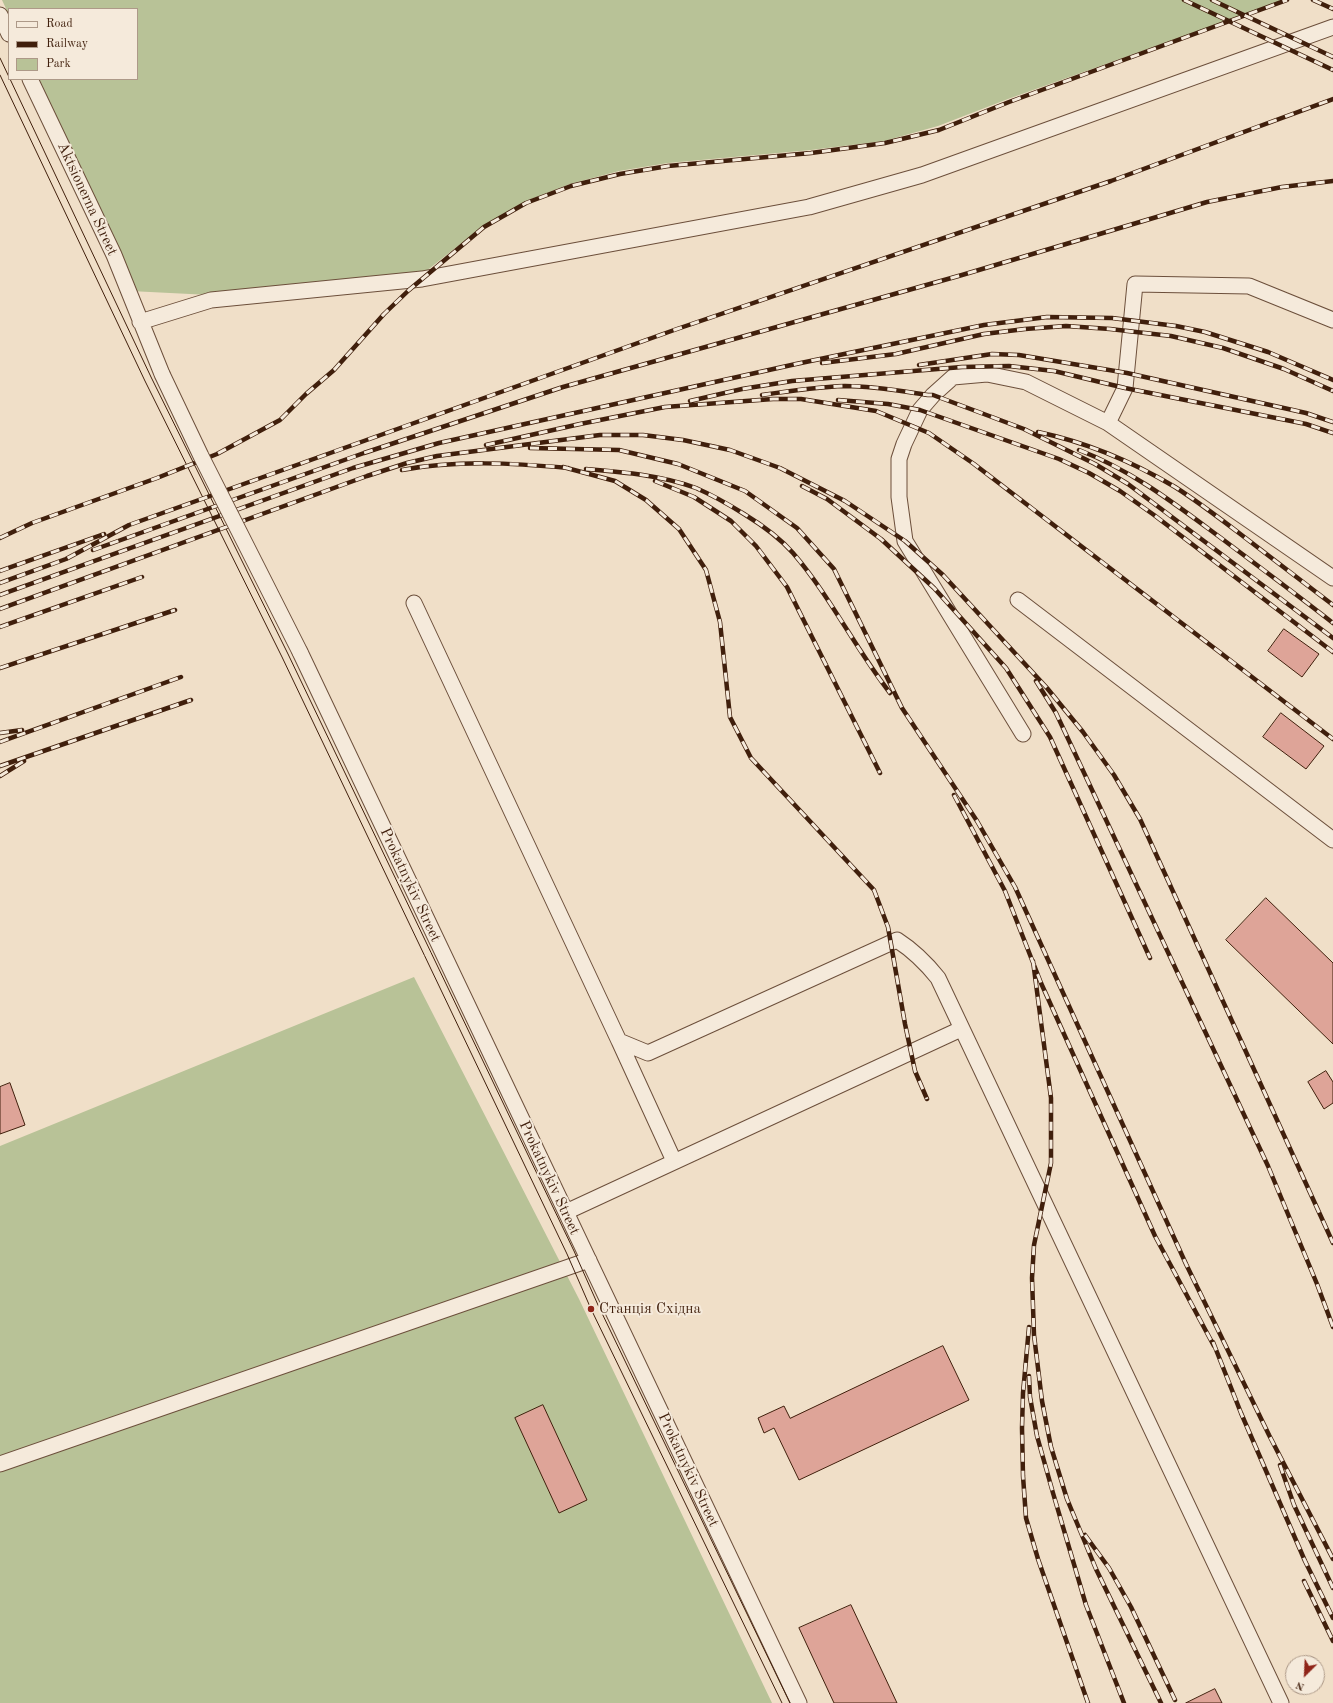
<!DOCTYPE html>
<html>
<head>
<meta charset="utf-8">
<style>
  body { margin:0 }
  #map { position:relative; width:1333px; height:1703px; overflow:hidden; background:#f0dfc8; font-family:"Old Standard TT",serif }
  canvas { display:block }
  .legend { position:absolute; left:8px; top:8px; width:130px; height:72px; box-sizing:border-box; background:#f5eadb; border:1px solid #ad9988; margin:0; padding:5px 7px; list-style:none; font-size:12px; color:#401f0c }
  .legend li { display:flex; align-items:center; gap:8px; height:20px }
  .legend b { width:20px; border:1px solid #ad9988 }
  .north { position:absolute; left:1285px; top:1655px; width:40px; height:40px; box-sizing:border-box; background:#f5eadb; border:1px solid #ad9988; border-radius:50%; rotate:204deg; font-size:11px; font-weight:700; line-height:16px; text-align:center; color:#401f0c }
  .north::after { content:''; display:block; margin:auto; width:14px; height:18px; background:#8f2418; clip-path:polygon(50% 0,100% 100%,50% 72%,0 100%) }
</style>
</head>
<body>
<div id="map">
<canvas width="1333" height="1703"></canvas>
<ul class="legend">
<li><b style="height:5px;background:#f5eadb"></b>Road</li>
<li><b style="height:5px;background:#401f0c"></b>Railway</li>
<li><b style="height:11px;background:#b8c297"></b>Park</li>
</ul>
<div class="north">N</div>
</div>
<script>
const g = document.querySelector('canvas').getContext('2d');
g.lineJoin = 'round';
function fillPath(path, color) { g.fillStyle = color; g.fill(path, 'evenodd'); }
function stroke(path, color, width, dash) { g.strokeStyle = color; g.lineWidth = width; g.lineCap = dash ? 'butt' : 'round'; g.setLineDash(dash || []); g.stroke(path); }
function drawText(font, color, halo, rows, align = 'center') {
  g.font = font + ' "Old Standard TT",serif'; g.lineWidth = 4; g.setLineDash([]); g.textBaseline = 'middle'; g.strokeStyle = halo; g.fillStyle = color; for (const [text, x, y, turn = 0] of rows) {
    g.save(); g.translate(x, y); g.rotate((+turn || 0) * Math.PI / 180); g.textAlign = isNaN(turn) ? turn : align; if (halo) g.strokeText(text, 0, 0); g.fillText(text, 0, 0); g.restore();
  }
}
const green = new Path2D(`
  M2,0H1285L1008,99L938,126L884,141L811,150L668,163L619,171L570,184L526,201L483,226L420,276L210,295L130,291L119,252L39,79H137V9H9V15Z
  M414,977L579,1299L772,1703H0V1146Z`);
const building = new Path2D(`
  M1284,629L1319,654L1302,677L1268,651Z
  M1281,713L1324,746L1306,769L1263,737Z
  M1266,898L1333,963V1044L1226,940Z
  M1326,1071L1333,1082V1103L1324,1109L1308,1082Z
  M10,1083L25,1125L0,1134V1087Z
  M943,1346L969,1400L799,1480L774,1428L764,1433L758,1418L784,1406L790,1418Z
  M543,1405L587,1500L559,1513L515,1418Z
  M851,1605L897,1703H834L799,1628Z
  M1215,1689L1222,1703H1186Z`);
const minor = new Path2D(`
  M0,15L9,34
  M30,79L114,255L162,374
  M1333,320L1249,286L1135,284L1125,388L1108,423L1333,578
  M140,322L211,300L422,279L809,207L922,175L1333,27
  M1018,600L1333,840
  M414,603L619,1041L648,1053L897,940C914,951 926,963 938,978L1281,1703
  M300,652L799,1703
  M1023,734L905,541L899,497V459L904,444L920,410L933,395L953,377L987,374L1026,382L1108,423
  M619,1041L674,1161
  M566,1212L961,1029
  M0,1464L589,1260`);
const tram = new Path2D(`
  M0,58L9,77
  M0,75L145,381L282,657L567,1254L591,1309L782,1703
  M10,79L151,377L288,654L574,1251L598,1305L790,1703`);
const rail = new Path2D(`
  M1184,0L1333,70
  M1212,0L1333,57
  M1313,0L1333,9
  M822,363L896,354L984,334L1025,329L1066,326L1110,329L1171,336L1223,348L1284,369L1333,391
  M919,365L992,354L1019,355L1127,373L1306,413L1333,422
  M762,395C789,391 817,387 845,386C873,386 901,391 928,395H933L1024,429L1095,464L1128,484L1333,638
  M838,400L888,404L920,410L1059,459L1089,473L1120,491L1154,515L1333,652
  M690,401L742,389L792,381L962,367L1009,366L1054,371L1125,388L1306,424L1333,433
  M1038,432C1085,442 1133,462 1175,487C1197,501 1218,517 1239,533C1270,557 1302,581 1333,605
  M486,445L580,424L665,407L773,399H801L876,411L929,433L974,464L1333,739
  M530,448L619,450L678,464L745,491L797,528L834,569L902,708L977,821L1015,887L1186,1264L1269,1435L1333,1559
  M1079,450C1133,471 1175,504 1221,538C1258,566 1296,594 1333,623
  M563,467L615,481L646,500L679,529L706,570L720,622L730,717L751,758L874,890L888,927L905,1024L915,1071L927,1099
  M586,469C622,472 661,475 696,488C712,495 728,504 744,514C762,525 779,537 793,553C830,596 855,648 890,693
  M402,470C456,460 513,463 568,468
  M655,481L694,497L731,521L756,546L787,587L880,773
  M802,486L827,499L881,539L934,588L1006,668L1050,737L1150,958
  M0,538L32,523L157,478L217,454L280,420L306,394L334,370L384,314L409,290L484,227L526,203L571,186L620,174L668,166L811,153L885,143L939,130L1009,102L1287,0
  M93,550L364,453L563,387L962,275L1207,202L1282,187L1333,181
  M0,571L104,534
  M0,583L66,559L129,525L677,329L1111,181L1333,99
  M0,595L353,468L439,443L796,364L984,325L1047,317L1112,318L1176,326L1205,332L1268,352L1333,380
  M0,609L367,476L407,463L437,456L600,435H643L683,440L730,450L780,468L845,501L905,541L943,575L1047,688L1083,732L1114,775L1140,819L1333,1243
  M0,627L142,577
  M0,668L175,610
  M1036,681L1056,713L1268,1166L1317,1284L1333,1327
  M0,733L22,730
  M0,742L181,677
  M0,766L191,700
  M0,776L24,761
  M954,795L1005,891L1041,983L1155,1236L1214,1346
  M1033,961L1051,1098V1163L1034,1245L1032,1278L1034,1335L1042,1401L1051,1447L1067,1499L1096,1569L1161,1703
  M1029,1327L1023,1393L1022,1428L1023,1476L1026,1518L1038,1559L1088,1703
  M1213,1342L1241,1413L1305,1561L1333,1618
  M1029,1376L1030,1397L1037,1436L1053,1493L1086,1605L1124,1703
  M1280,1465L1294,1505L1333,1588
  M1085,1535L1109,1568L1131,1607L1175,1700
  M1304,1581L1333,1641`);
const minorBridge = new Path2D(`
  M162,374L201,456L300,652`);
const markers = [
  [591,1309,4,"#8f2418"]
];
const streetNames = [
  ["Aktsionerna Street",87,199,65],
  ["Prokatnykiv Street",410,885,65],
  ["Prokatnykiv Street",549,1178,65],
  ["Prokatnykiv Street",688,1470,65]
];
const poiNames = [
  ["Станція Східна",599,1309]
];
fillPath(green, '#b8c297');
fillPath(building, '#dea498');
stroke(building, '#401f0c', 1);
stroke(minor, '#6c4f3b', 17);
stroke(minor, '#f5eadb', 15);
stroke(tram, '#401f0c', 1);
stroke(rail, '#401f0c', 4.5);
stroke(rail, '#f5eadb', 3, [9]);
stroke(minorBridge, '#6c4f3b', 17, []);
stroke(minorBridge, '#f5eadb', 15);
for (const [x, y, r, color] of markers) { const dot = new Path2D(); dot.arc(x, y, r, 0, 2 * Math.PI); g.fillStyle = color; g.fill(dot); stroke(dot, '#f5eadb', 1.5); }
drawText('15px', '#401f0c', '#f5eadb', streetNames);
drawText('15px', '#401f0c', '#f5eadb', poiNames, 'left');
</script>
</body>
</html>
